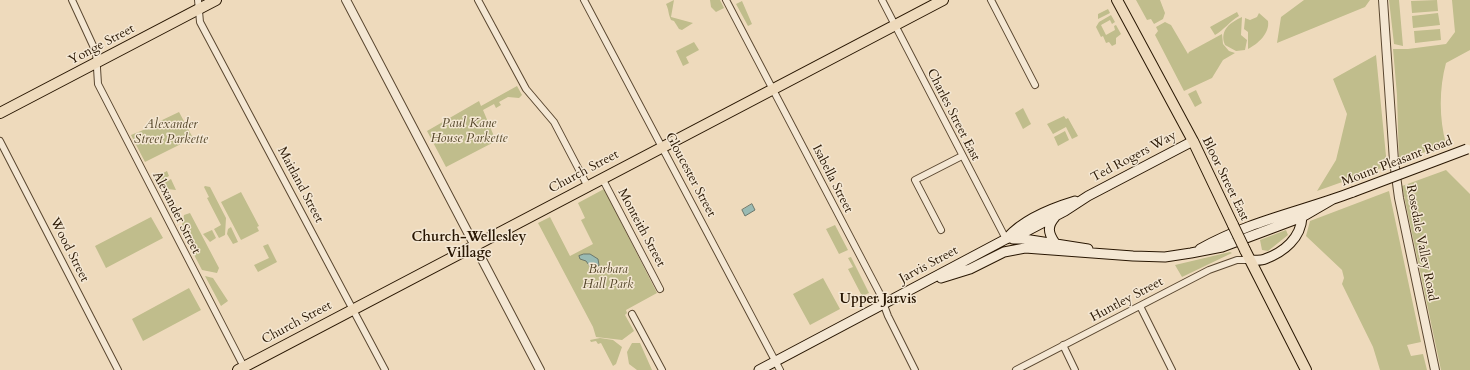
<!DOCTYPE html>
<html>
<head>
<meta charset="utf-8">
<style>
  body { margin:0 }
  canvas { display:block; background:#eedabc }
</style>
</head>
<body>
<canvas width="1470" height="370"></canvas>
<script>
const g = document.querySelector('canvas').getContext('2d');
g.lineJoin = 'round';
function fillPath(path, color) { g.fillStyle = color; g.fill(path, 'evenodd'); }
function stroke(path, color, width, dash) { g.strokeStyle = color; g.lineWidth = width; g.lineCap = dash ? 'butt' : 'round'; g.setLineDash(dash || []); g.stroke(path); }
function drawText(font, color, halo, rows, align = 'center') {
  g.font = font + ' Cardo,serif'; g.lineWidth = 3; g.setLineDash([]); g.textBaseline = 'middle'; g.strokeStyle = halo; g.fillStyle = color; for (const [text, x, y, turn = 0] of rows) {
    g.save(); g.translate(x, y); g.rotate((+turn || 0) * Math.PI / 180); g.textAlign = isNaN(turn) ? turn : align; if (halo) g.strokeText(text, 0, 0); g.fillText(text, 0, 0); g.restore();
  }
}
const green = new Path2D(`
  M674,0L671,17L693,23L682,30L679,29L674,21L671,20C668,14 669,10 666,4Z
  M710,0H720L724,8L716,12L711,7Z
  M1136,0H1160L1165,13L1163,19L1154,24L1151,19L1147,20Z
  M1304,0H1370L1365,7L1277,43L1281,17Z
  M1389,0H1399L1403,46L1394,44Z
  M1437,0L1438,11L1412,13L1411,1Z
  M1452,0H1470V50L1446,63C1439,88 1439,119 1446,144L1399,162L1397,95L1393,49H1408L1446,44L1455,32Z
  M742,1L752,24L748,26L736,4Z
  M1108,9L1110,13L1098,19V14Z
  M1237,12L1239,16C1229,22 1224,30 1215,35L1210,27Z
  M1259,13L1268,21C1270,33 1258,44 1248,49V32L1244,29L1245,19V18L1250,20L1257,17Z
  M1438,13L1440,25L1413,28L1412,16Z
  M1111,15L1115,22L1112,24L1110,20L1101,25L1106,35L1115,30L1114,26L1116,25L1121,34L1116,38V44L1112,46L1109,42L1106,43L1103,36L1101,37L1096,27L1099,22Z
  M1242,17L1241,35L1247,40L1245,50L1236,51L1225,45C1219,30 1231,22 1242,17Z
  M1165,22L1171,25L1188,54L1189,52L1222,34L1223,44L1229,51L1235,53L1223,60L1212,78L1184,91L1155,35L1158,31L1156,27Z
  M1440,29L1441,40L1415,43L1414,31Z
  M694,42L699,50L686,57L689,63L683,66L676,51Z
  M1376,55L1387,166L1317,191L1336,160L1347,114L1333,79Z
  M517,86L522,95L519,98L508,97L499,102L501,105L496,108L494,104L483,110L496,141L446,167L427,131L479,101L481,106Z
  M1196,90L1202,103L1195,107L1188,94Z
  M1023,108L1031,124L1023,129L1015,113Z
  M179,112L193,138L145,162L131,135L148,128L149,129L157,125L158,122Z
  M1064,116L1066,119L1068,118L1078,136L1072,139L1066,127L1053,134L1047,124Z
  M1065,131L1069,140L1058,146L1054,137Z
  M1446,170L1470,194V370H1441L1402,186Z
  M167,171L169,176L162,180L164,183L171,179L176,190L159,188L153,178Z
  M205,186L210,187L226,218L225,235L219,238L214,229L221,225L207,198L209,197L204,187Z
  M604,189L657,293L626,310L627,313L625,315L634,331L622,340L596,337L593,327L538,223L550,217L570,256L593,244L581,220L585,218L578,203Z
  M1389,191L1421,342L1407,345L1411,356L1423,354L1427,370H1380L1373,347L1342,284L1344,278L1342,270L1306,236L1310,221Z
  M241,192L259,226L257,227L259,231L241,240L221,202Z
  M163,195L171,197L179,212L177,221Z
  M190,213L219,268L217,273L202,270L181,230L184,215Z
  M151,217L163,238L106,268L95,246Z
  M835,225L848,250L839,254L826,229Z
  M231,227L238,242L233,244L227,234L228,229Z
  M212,230L216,238L210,242L203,234Z
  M1286,230L1288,235L1268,251L1262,250L1260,240Z
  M268,244L277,262L258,272L254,265L269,258L263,246Z
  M1230,252L1232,253L1182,277L1175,265Z
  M851,257L869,293L862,296L848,269L853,267L848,258Z
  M205,276L213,278L228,301L221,306Z
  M823,278L840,309L810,325L793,294Z
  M189,288L201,310L143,341L132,319Z
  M600,338L613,340L622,347L616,364L613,366L601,343L598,344L596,341L591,342L590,340Z
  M632,343H640L652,370H637L629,364L627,352Z`);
const water = new Path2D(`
  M752,204L755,210L745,216L742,210Z
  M584,254H590L598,259L599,265L597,268H591L586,261L580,259L579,256Z`);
const minor = new Path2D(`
  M72,0L96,52L98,84L245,369
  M198,0L200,22L385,370
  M478,0L526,89L554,122L587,185
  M584,0L780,370
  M726,0L879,292L888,316L915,370
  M882,0L1006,239
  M991,0L1035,85
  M0,141L118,370
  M602,178L660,289
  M941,230L915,180L962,156
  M1140,306L1172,370
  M632,314L662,370
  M1063,345L1075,370
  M1016,370L1209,270L1237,260H1250`);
const tertiary = new Path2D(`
  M346,0L540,370
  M1383,0L1394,161L1399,198L1435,370`);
const secondary = new Path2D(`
  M1055,217C1047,226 1048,233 1055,243
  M1008,237C1024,219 1052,208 1075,201
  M1013,239H1024L1088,249
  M1200,249C1250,221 1300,212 1353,192
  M1250,260C1255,260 1261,261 1265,259C1284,252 1301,238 1302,217
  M941,278L970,269L1004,252L1025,248L1133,256L1165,257L1191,253L1222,247L1302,217L1333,199
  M759,370L1006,239L1027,231L1065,211L1088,196L1193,141`);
const primary = new Path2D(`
  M1117,0L1193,141L1233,225
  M0,113L216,0
  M1245,250L1306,370
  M238,370L943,0`);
const secondaryBridge = new Path2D(`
  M1353,192L1467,149`);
const primaryBridge = new Path2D(`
  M1233,225L1245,250`);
const streetNames = [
  ["Yonge Street",102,45,-28],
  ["Charles Street East",953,115,63],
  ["Ted Rogers Way",1134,157,-28],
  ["Mount Pleasant Road",1397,162,-21],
  ["Church Street",584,172,-28],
  ["Gloucester Street",690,175,62],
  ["Isabella Street",832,179,63],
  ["Bloor Street East",1225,179,64],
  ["Maitland Street",300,185,62],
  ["Alexander Street",176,213,63],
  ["Monteith Street",641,228,62],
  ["Rosedale Valley Road",1421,243,79],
  ["Wood Street",69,250,63],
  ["Jarvis Street",929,265,-28],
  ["Huntley Street",1127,300,-28],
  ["Church Street",297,323,-28]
];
const parkNames = [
  ["Paul Kane",469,124],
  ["House Parkette",469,139],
  ["Alexander",171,125],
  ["Street Parkette",171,140],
  ["Barbara",608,270],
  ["Hall Park",608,285]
];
const neighbourhoodNames = [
  ["Church-Wellesley",469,238],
  ["Village",469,254],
  ["Upper Jarvis",878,300]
];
fillPath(green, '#c0bd8c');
fillPath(water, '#99bab3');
stroke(water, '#6c786c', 1);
stroke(minor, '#5a4730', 8);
stroke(tertiary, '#5a4730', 10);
stroke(secondary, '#281602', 11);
stroke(primary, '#281602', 12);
stroke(minor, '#f4e7d3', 6);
stroke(tertiary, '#f4e7d3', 8);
stroke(secondary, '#f4e7d3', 9);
stroke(primary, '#eedabc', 10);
stroke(secondaryBridge, '#281602', 11, []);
stroke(primaryBridge, '#281602', 12, []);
stroke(secondaryBridge, '#f4e7d3', 9);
stroke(primaryBridge, '#eedabc', 10);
drawText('13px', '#281602', '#f4e7d3', streetNames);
drawText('italic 13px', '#56482b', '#f4e7d3', parkNames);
drawText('bold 14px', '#281602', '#f4e7d3', neighbourhoodNames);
</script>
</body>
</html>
